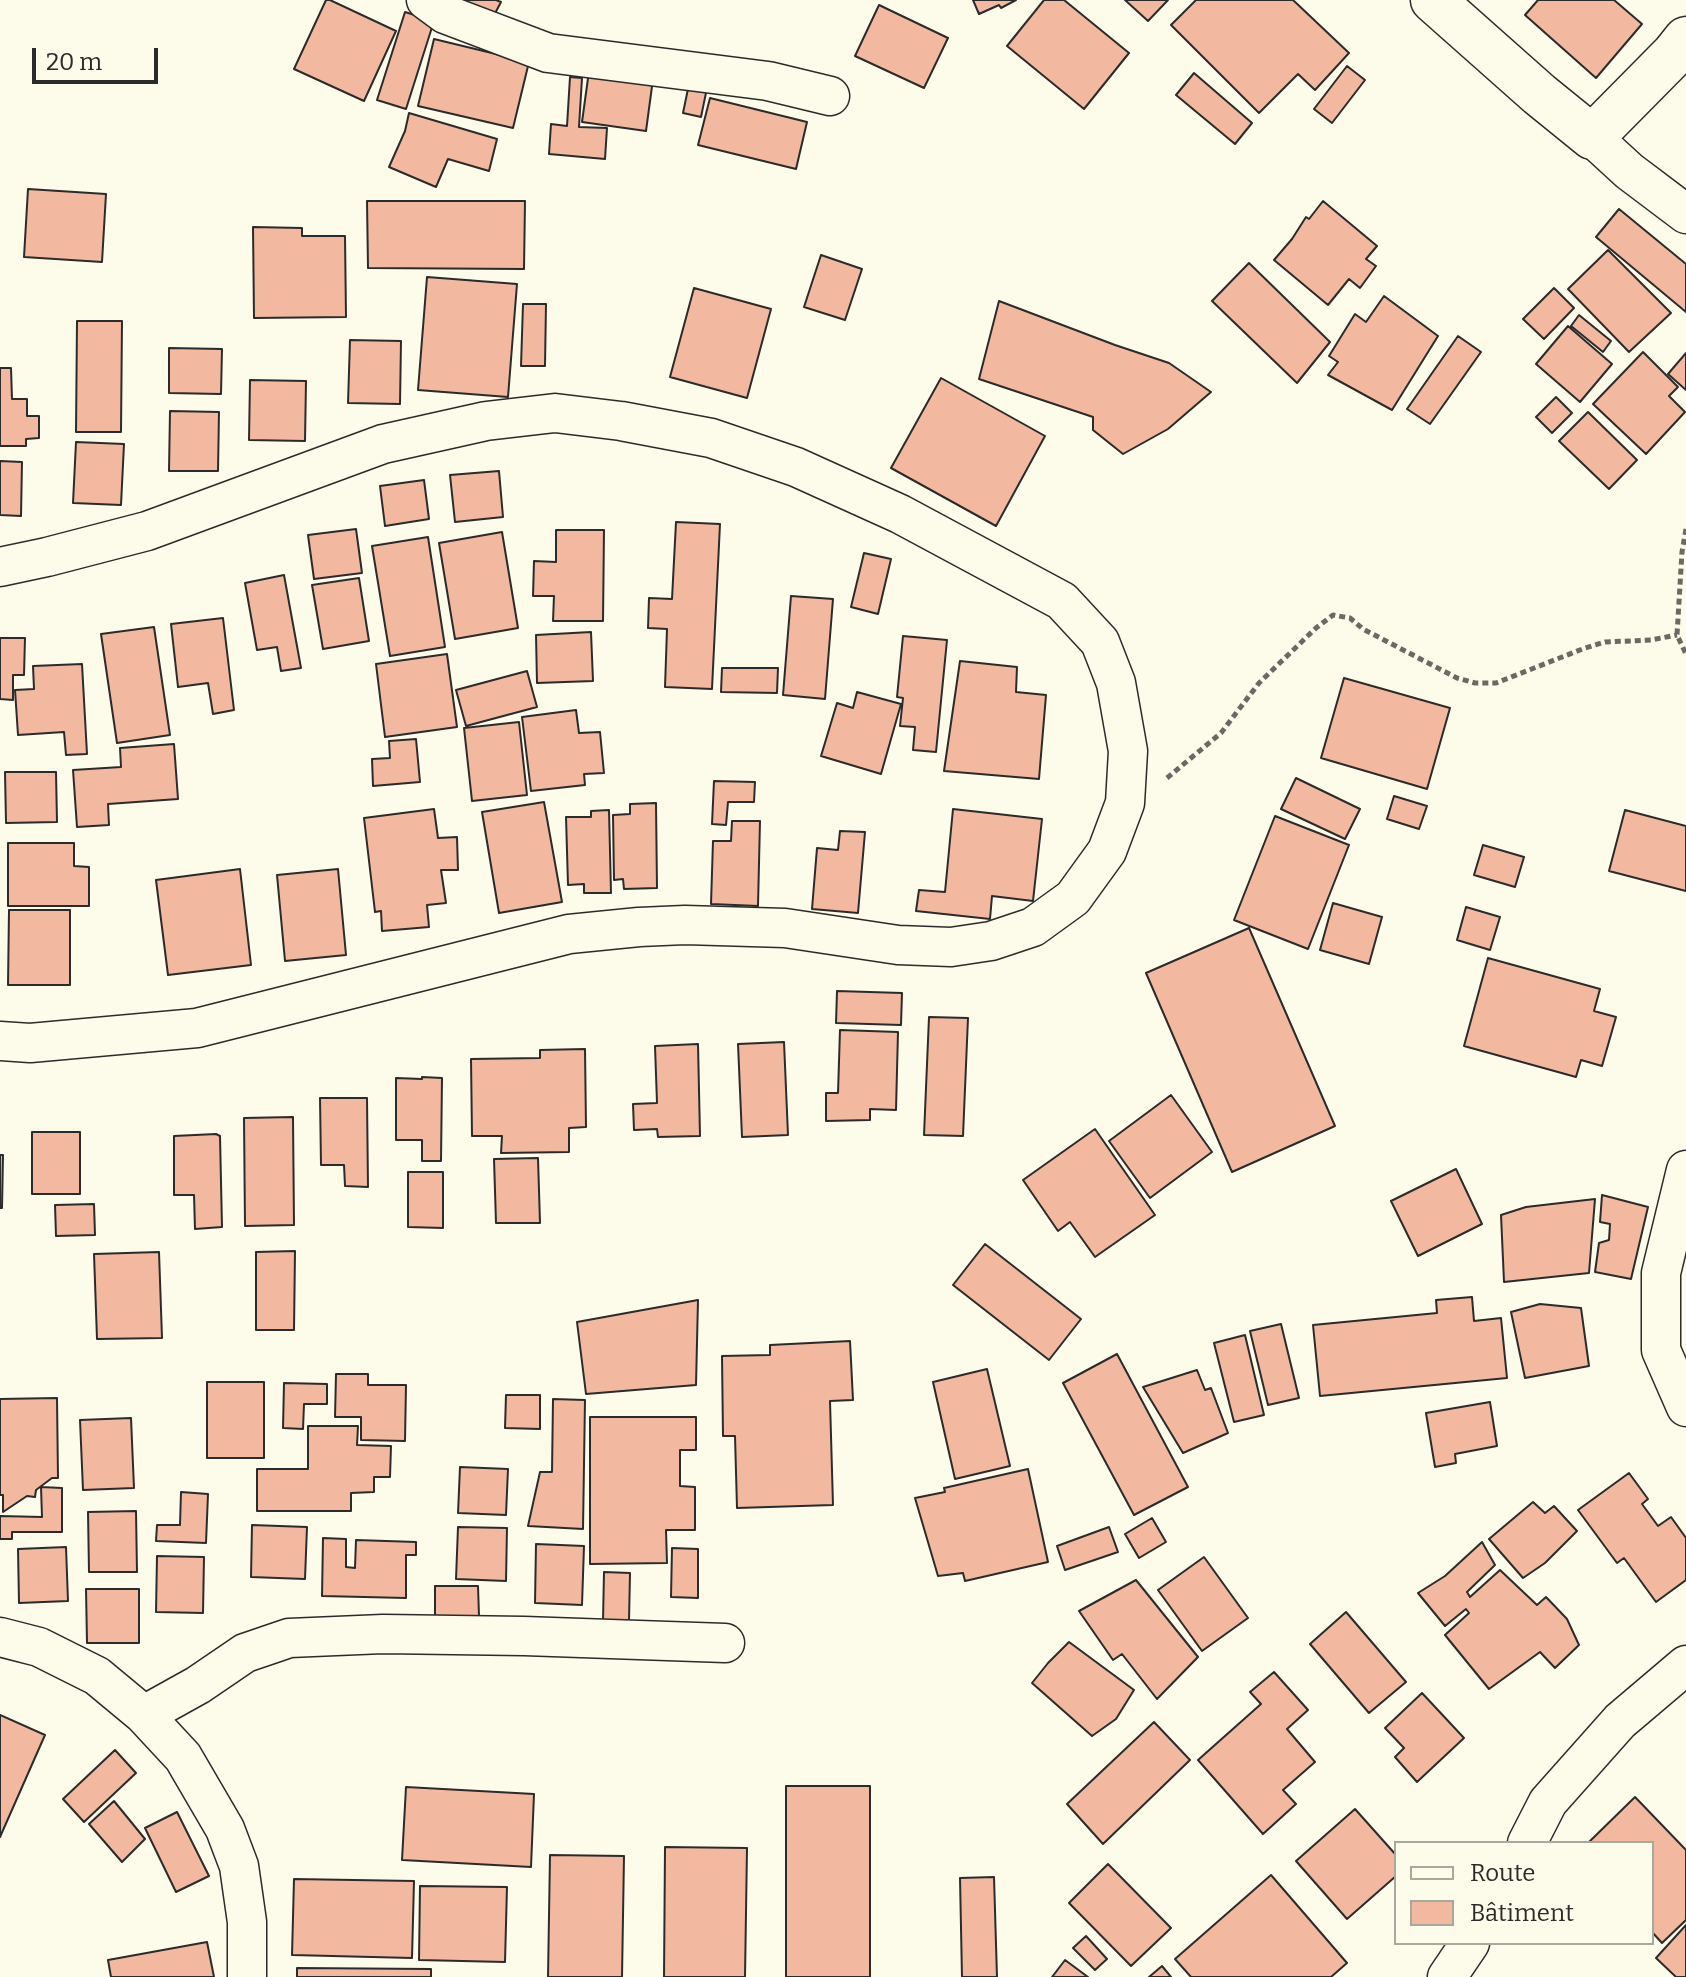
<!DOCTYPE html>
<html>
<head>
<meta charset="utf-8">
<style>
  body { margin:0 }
  #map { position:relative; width:1686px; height:1977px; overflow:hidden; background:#fdfbea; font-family:Bitter,serif }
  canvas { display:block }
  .legend { position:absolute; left:1394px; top:1841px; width:260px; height:104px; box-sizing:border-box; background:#fdfbea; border:2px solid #a9a89e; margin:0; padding:10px 14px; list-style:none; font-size:24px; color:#2b2b2b }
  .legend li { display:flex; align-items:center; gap:16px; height:40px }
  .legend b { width:40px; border:2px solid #a9a89e }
  .scale { position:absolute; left:32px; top:48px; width:126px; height:36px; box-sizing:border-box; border:4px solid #2b2b2b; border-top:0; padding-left:10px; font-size:24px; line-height:28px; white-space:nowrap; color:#2b2b2b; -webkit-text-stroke:6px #fdfbea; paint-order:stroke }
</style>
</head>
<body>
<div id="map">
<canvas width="1686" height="1977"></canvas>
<ul class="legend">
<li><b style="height:10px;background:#fdfbea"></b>Route</li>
<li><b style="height:22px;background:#f2b8a0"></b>Bâtiment</li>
</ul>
<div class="scale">20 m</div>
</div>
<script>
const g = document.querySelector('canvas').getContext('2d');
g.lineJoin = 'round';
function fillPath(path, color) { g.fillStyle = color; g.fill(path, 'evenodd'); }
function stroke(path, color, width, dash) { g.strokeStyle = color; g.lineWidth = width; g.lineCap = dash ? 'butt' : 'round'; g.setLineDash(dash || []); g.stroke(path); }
const building = new Path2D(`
  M326,0H330L396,31L364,101L294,69Z
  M443,0H496L501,2L490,23Z
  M973,0H1016L1001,8L999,5L979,14Z
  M1044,0H1064L1129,53L1084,109L1007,46Z
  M1125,0H1168L1148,21Z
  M1196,0H1293L1349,53L1315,90L1298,74L1259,113L1171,25Z
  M1538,0H1614L1642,24L1596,78L1525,15Z
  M879,5L948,38L924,88L855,56Z
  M405,12L434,21L406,109L377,100Z
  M434,39L529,62L513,128L418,106Z
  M1347,66L1365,80L1332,123L1314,109Z
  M589,71L653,79L646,131L582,122Z
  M1194,73L1252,123L1235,144L1176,95Z
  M570,77L582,78L579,127L607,128L605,159L549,154L551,124L567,126Z
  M689,84L707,88L701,117L683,113Z
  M710,98L807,122L796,169L698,145Z
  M409,113L497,139L489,171L448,159L436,187L389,167L405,131Z
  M28,189L106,194L102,262L24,257Z
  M367,201H525L524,269L368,268Z
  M1323,201L1377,246L1366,259L1376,266L1360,288L1349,279L1328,305L1274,260L1292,239L1306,217L1309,219Z
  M1619,209L1686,264V312L1596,237Z
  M253,227L302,228V236H345L346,317L254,318Z
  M1608,250L1671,313L1629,352L1568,289Z
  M821,255L862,269L845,320L804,307Z
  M1249,263L1330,342L1297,383L1212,301Z
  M427,277L517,284L508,397L418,390Z
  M694,288L771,309L747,398L670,377Z
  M1554,288L1574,308L1544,339L1523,319Z
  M1384,296L1438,336L1392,410L1328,375L1338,362L1329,356L1355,314L1366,322Z
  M999,301L1115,345L1169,363L1211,392L1168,429L1123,454L1093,430V417L979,379Z
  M523,304H546L545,366H521Z
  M1579,315L1611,341L1603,352L1571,326Z
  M77,321H122L121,432H76Z
  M1568,326L1612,364L1580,402L1536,364Z
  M1458,336L1481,352L1430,424L1407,409Z
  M350,340L401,341L400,404L348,403Z
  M169,348L222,349L221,394L169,393Z
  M1643,352L1678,387L1669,396L1685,412L1646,454L1593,404Z
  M1686,353V390L1668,374Z
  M0,368H11L12,399H27V416H39V438L26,439V446H0Z
  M941,378L1045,436L996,526L891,468Z
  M250,380L306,381L305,441L249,440Z
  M1556,397L1572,413L1552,433L1536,417Z
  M170,411L219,412L218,471H169Z
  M1588,412L1637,460L1609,489L1559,441Z
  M76,442L124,444L121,505L73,503Z
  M0,461L22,462L21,516L0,515Z
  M499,471L503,517L455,522L450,475Z
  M424,480L429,519L385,526L380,486Z
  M676,522L720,524L712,689L665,687L667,629L648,628L649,598L672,599Z
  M356,529L362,573L314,579L308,535Z
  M556,530H604L603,621H553L554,596H533L534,561L556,562Z
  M502,532L518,628L455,639L439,543Z
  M428,537L445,647L390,656L372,546Z
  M864,553L891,559L878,614L851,607Z
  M284,575L301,668L281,671L277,647L257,650L245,583Z
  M359,578L369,641L323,649L312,585Z
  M791,596L833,599L825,699L783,695Z
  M223,618L234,710L213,714L208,683L178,687L171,624Z
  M154,627L170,735L117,743L101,634Z
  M591,632L593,681L537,683L536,635Z
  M903,636L947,640L936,752L913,750L915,727L900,726L903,698L897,697Z
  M0,638H25L24,675H13V700L0,699Z
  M447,654L457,727L385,737L376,664Z
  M960,661L1017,667L1016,692L1046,695L1039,779L944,771Z
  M82,664L87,754L66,755L64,732L18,735L15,690L34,689L33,666Z
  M722,668H778L777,693L721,692Z
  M527,671L537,707L466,726L456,690Z
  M1344,678L1450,708L1427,789L1321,758Z
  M857,692L901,704L881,774L821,756L837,703L853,708Z
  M576,710L579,733L600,732L604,773L584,774L585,785L531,791L522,717Z
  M519,722L527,795L472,801L464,728Z
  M416,739L420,782L373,786L372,759L390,758L389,741Z
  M174,744L178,799L108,804L109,825L77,827L73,770L121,767L120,748Z
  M5,772H56L57,822L6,823Z
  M1296,778L1360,809L1345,839L1281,809Z
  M714,781L755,782L754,802H728L726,825L712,824Z
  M1394,796L1427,806L1419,829L1387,819Z
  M544,802L562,902L499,913L482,812Z
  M656,803L657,888L624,889L623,879L614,880L613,815L630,814V804Z
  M434,809L438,838L457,837L458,870H441L446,903L427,905L429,927L382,931L381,911L375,912L364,818Z
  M953,809L1042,819L1033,901L992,896L990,919L916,911L919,890L945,892Z
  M609,810L611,893H584V884L568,885L566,817H591V811Z
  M1625,810L1686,826V891L1609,871Z
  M1275,816L1349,845L1308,949L1234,920Z
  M732,821H760L758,906L711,904L713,841H731Z
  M840,831L865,832L858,913L812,909L817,848L838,850Z
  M8,843H74V866L89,867V906H8Z
  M1483,845L1524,857L1515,887L1474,875Z
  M240,869L251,965L168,975L156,880Z
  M338,869L346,955L285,961L277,875Z
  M1333,903L1382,917L1369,964L1320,950Z
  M1466,907L1500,917L1490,950L1457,940Z
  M9,910H70V985H8Z
  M1249,928L1335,1126L1232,1172L1146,973Z
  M1488,958L1600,989L1594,1011L1616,1017L1602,1066L1581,1060L1576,1077L1464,1046Z
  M837,991L902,993L901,1025L836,1023Z
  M929,1017L968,1018L963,1136L924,1135Z
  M840,1030L898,1032L896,1110L870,1109V1120L826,1121V1093H838Z
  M784,1042L788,1135L742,1137L738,1044Z
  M698,1044L700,1136L658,1137L657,1129L634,1130L633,1104L657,1103L655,1046Z
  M585,1049L586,1127L569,1128V1152L501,1153L502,1136H472L471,1059L540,1058V1050Z
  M422,1077L442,1078L441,1161H422V1140H396V1078L422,1079Z
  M1171,1095L1212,1152L1150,1198L1109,1141Z
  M320,1098H367L368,1187L345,1186L344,1165H321Z
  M293,1117L294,1225L245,1226L244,1118Z
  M1095,1129L1155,1215L1095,1257L1070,1222L1058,1231L1023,1180Z
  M32,1132H80V1194H32Z
  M216,1134L220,1136L222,1227L195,1229L194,1195H174V1136Z
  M0,1155H3L2,1208H0Z
  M538,1158L540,1223H496L494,1159Z
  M1456,1169L1482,1224L1418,1256L1391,1201Z
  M408,1172H443V1228L408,1227Z
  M1602,1195L1648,1207L1631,1279L1595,1272L1599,1243L1609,1240L1610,1224L1600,1222Z
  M1595,1199L1589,1273L1504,1282L1501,1215L1526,1207Z
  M94,1204L95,1235L56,1236L55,1205Z
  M985,1244L1081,1319L1049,1360L953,1285Z
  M295,1251L294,1330H256V1252Z
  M159,1252L162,1338L97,1339L94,1254Z
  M1472,1297L1474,1321L1501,1318L1507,1378L1320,1396L1313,1325L1437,1313L1436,1300Z
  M698,1300L696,1385L586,1394L577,1322Z
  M1540,1304L1581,1308L1589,1366L1525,1378L1511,1312Z
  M1281,1324L1299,1398L1268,1405L1250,1331Z
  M1245,1335L1264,1415L1234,1422L1214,1343Z
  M850,1341L853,1400L830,1401L833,1505L737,1508L735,1436H723L722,1356L770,1355V1345Z
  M1117,1354L1188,1487L1134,1515L1063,1383Z
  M987,1369L1010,1466L955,1479L933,1382Z
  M1197,1370L1205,1390L1211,1388L1228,1433L1183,1453L1143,1387Z
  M336,1374H368V1385H406L405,1441L361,1440V1417H335Z
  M207,1382H264V1458H207Z
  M284,1383L327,1384V1404H304L303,1429L283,1428Z
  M506,1395H540V1429L505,1428Z
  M57,1398L58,1478H52L36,1490L35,1497L27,1496L3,1512V1495H0V1399Z
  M553,1399L585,1400L583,1529L528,1526L540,1472H552Z
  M1490,1402L1497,1446L1455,1454L1456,1463L1435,1467L1426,1413Z
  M590,1417H696V1450H680V1486L695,1487V1530H666L667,1563L590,1564Z
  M131,1418L134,1488L83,1490L80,1420Z
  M308,1426H358L357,1445L391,1446L390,1477H374V1492L351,1493V1511H257V1469H308Z
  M460,1467L508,1469L506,1515L458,1513Z
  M1028,1469L1048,1562L965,1581L963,1573L938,1576L915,1498L945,1492L944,1488Z
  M1629,1473L1648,1499L1642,1504L1658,1526L1671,1517L1686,1538V1580L1656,1602L1624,1558L1617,1563L1578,1510Z
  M41,1487L62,1488V1532H12V1539H0V1516L42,1517Z
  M181,1492L208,1494L206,1543L156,1541L157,1525H180Z
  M1533,1502L1545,1513L1554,1506L1577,1531L1545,1563L1523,1578L1489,1539Z
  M136,1511L137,1572H89L88,1512Z
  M1152,1518L1166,1542L1139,1558L1125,1534Z
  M252,1525L307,1527L305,1579L251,1577Z
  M458,1527L507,1528L506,1581L456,1579Z
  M1109,1527L1118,1552L1065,1570L1057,1546Z
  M323,1538L346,1539V1567L355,1568L356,1540L416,1542V1555H406V1598L322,1596Z
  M1482,1542L1495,1565L1467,1592L1470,1597L1500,1570L1537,1605L1546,1597L1567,1619L1579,1645L1555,1668L1540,1652L1489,1689L1445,1635L1469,1613L1466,1609L1445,1626L1418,1593L1445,1576Z
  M536,1544L584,1546L582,1605L535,1603Z
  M66,1547L68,1601L19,1603L18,1549Z
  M672,1548L698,1549V1598L671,1597Z
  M157,1556L204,1557L203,1613L156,1612Z
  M1204,1557L1248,1618L1202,1651L1158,1590Z
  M604,1572L630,1573L629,1621H603Z
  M1136,1580L1198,1657L1157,1699L1122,1654L1113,1660L1079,1611Z
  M435,1586H478L479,1616H435Z
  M86,1589H139V1643H87Z
  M1346,1612L1406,1682L1369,1713L1310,1644Z
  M1069,1642L1134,1690L1116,1719L1092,1736L1032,1683L1048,1663Z
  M1274,1672L1308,1710L1287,1729L1315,1762L1283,1790L1296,1804L1263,1834L1198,1760L1261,1704L1250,1692Z
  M1422,1693L1464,1738L1417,1782L1395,1757L1404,1748L1385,1728Z
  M0,1715L45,1735L0,1837Z
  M1154,1722L1190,1760L1103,1844L1067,1804Z
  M115,1750L136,1773L84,1822L63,1799Z
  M786,1786H870V1977H786Z
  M406,1787L534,1794L531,1867L402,1860Z
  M1635,1797L1686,1850V1920L1662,1943L1652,1932V1843H1588Z
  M114,1801L145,1839L122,1862L89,1824Z
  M1355,1809L1396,1855V1876L1347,1919L1296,1861Z
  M177,1812L209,1876L176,1892L145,1828Z
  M665,1847L747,1848L745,1977H664Z
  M550,1855L624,1856L622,1977H548Z
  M1108,1864L1171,1928L1131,1966L1069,1903Z
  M1271,1875L1347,1963L1331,1977H1191L1175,1959Z
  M994,1877L997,1977H962L960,1878Z
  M294,1879L414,1881L412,1958L292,1955Z
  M420,1886L507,1887L505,1962L419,1960Z
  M1686,1925V1977H1676L1656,1958Z
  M1086,1936L1107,1959L1095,1970L1073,1948Z
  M207,1942L214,1977H111L108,1960Z
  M1065,1960L1088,1977H1052Z
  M1162,1966L1171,1977H1149Z
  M297,1968L431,1969V1977H297Z`);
const path = new Path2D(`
  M1686,529L1682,552L1677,635L1686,654
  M1167,778L1221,733L1259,683L1316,628L1333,615L1350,618L1363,629L1457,678L1475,683H1496L1585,648L1605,642L1651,640L1677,635`);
const minor = new Path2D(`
  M426,0L445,14L548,53L768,81L830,96
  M1592,137L1629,171L1686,214
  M0,567L47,557L147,531L383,444L486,421L555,413L621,421L711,438L796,467L900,514L1062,601L1100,642L1116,683L1128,751L1125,803L1107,851L1073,898L1033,927L991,941L951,947L898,945L785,928L685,925L639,927L569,934L197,1028L30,1043L0,1041
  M1686,1170L1661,1273V1350L1686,1407
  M0,1637L39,1647L97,1676L144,1715L183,1757L225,1829L239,1866L247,1922V1977
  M144,1715L198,1685L245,1653L289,1638L383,1634L524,1636L725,1643
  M1527,1843L1548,1802L1620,1721L1686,1665
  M1447,1977L1470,1943`);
const tertiary = new Path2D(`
  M1433,0L1539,94L1592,137L1674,54L1686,39`);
fillPath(building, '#f2b8a0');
stroke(building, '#2b2b2b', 2);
stroke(minor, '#2b2b2b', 41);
stroke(tertiary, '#2b2b2b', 47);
stroke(path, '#6a6964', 5, [6, 4]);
stroke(minor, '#fdfbea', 38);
stroke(tertiary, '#fdfbea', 44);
</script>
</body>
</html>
